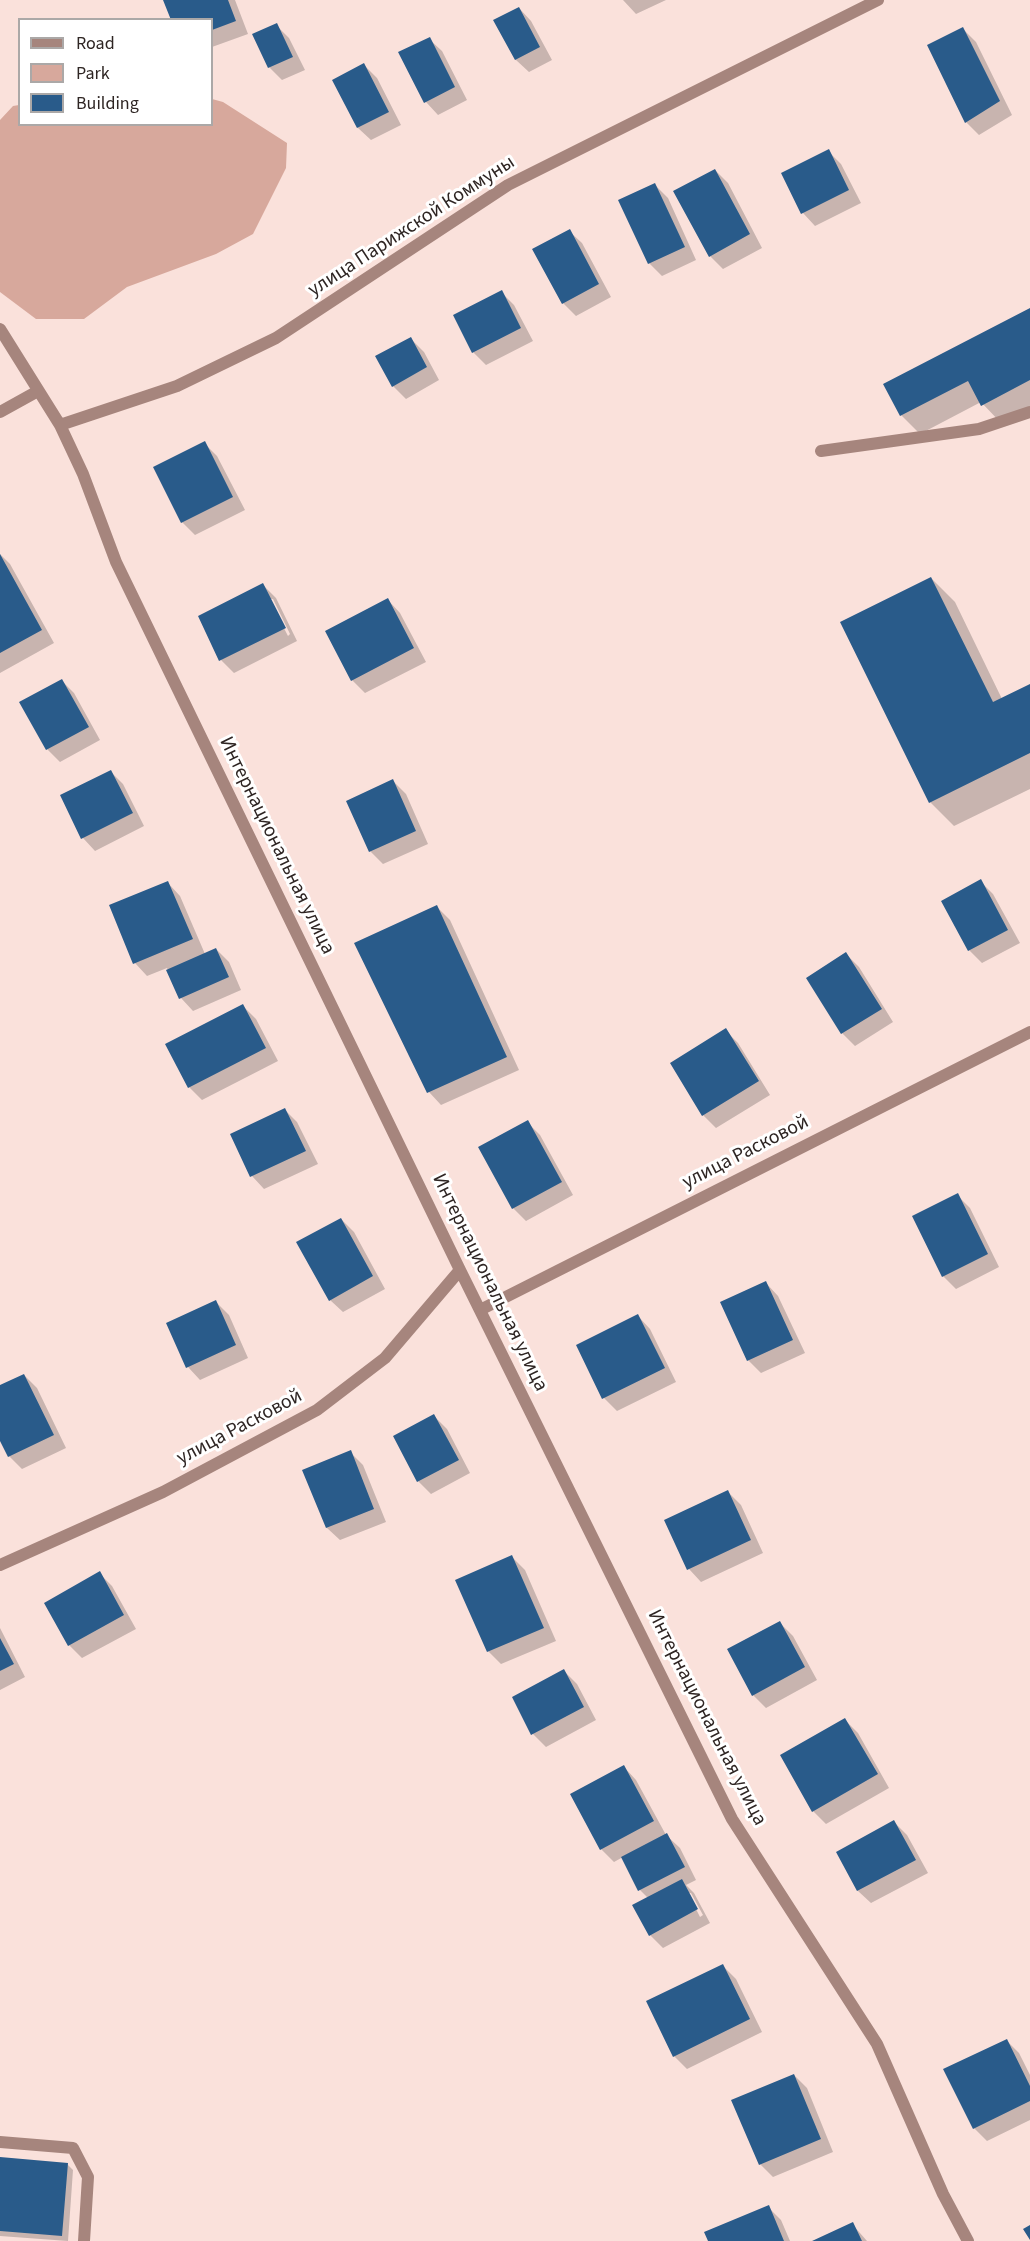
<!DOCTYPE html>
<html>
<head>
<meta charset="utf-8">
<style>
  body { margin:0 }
  #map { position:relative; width:1030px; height:2241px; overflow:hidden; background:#fae1db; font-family:"Source Sans 3",sans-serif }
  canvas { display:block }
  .legend { position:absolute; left:18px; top:18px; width:195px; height:108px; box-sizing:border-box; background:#fff; border:2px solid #aba8a7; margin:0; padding:8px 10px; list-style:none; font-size:18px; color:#2e2523 }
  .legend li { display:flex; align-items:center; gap:12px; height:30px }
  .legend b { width:30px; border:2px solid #aba8a7 }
</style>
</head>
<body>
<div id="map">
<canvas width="1030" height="2241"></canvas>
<ul class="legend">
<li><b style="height:8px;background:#a6857d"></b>Road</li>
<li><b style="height:16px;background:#d7a89c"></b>Park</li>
<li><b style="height:16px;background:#295b8a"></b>Building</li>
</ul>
</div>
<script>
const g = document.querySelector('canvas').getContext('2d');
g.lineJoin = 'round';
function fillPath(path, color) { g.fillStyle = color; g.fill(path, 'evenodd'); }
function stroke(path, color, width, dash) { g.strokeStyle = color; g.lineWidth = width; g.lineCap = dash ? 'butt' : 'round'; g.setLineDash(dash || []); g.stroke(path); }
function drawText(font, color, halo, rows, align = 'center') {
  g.font = font + ' "Source Sans 3",sans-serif'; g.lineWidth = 6; g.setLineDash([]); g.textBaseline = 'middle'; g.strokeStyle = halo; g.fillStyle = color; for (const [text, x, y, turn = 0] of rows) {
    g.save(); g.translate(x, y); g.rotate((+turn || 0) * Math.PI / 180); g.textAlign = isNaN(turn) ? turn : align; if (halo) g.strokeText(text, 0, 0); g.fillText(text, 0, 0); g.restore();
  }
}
const green = new Path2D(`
  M212,99L223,102L287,143L286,168L253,234L216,254L127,287L84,319H36L0,292V120L13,106L19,105L20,124H212Z`);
const shadow = new Path2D(`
  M165,0H235L248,34L212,47V20Z
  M623,0H666L636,14Z
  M519,8L531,21L552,60L529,72L516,60L495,21Z
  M276,25L289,38L305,70L282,80L269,67Z
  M963,29L976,42L1012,115L979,135L966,122Z
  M429,39L442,51L467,100L438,115L426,102Z
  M364,65L377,78L401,125L371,140L358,128Z
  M828,151L841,164L861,203L815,226L803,213Z
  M715,170L728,183L762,248L723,269L710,256Z
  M655,185L668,198L696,260L662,276L649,263Z
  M569,231L582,243L611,297L576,316L563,303Z
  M501,292L514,305L533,341L486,365L473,352Z
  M1030,309V408L1001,423L981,402L920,434L901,415Z
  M411,339L424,352L439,380L406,399L393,386Z
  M204,443L217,456L245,510L195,535L182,522Z
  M0,554L10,564L54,643L0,673Z
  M931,578L955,602L1002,699L1030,685V789L954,826L930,802Z
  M263,585L276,598L297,641L234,673L221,660ZM269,599H273L290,634L288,636Z
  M388,600L400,613L426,662L365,693L352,680L327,632Z
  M61,680L74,693L100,740L60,762L47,749Z
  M110,771L123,784L144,826L95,851L83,838Z
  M393,781L406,794L428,844L383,864L370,851Z
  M980,881L993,894L1020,943L982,963L969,950Z
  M168,883L180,896L205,954L216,949L229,962L241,990L193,1011L181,998L167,968L147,976L135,963Z
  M437,907L450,920L519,1070L441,1105L429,1092L357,944Z
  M846,954L859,967L893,1022L855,1046L842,1033Z
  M243,1006L256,1019L278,1061L202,1100L189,1087Z
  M725,1030L738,1043L770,1095L716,1128L703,1115L672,1064Z
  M285,1110L297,1122L318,1164L264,1189L252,1176Z
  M527,1122L540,1135L573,1195L526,1221L513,1208Z
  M957,1195L970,1208L999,1267L956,1289L943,1276Z
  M341,1219L354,1232L385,1289L343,1312L330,1300Z
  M766,1283L778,1296L805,1353L761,1373L748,1360Z
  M216,1302L229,1315L248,1358L200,1380L188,1367L168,1324Z
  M638,1316L650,1329L676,1382L617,1411L604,1398Z
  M24,1375L37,1388L66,1448L22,1469L9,1456L0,1438V1387Z
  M434,1416L447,1429L470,1473L431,1494L418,1481L395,1436Z
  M350,1452L363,1465L386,1522L340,1540L327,1528Z
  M728,1492L741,1505L763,1553L701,1582L689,1569Z
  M512,1557L525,1570L556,1641L501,1664L488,1651Z
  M99,1573L112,1586L136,1629L82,1658L69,1645Z
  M780,1623L793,1636L817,1680L766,1708L753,1695Z
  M0,1628L25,1677L0,1690Z
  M564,1671L577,1684L596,1720L546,1747L533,1734Z
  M845,1720L858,1733L889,1788L826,1824L813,1811Z
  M624,1767L636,1780L666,1835L680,1848L696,1880L686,1885L694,1893L710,1923L663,1948L650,1935L648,1898L640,1890L623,1857L614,1862L601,1849ZM688,1893H691L703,1915L700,1917Z
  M894,1822L907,1835L928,1873L871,1903L858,1891L838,1853Z
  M723,1966L736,1979L762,2032L687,2069L674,2056Z
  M1006,2040L1019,2053L1030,2075V2120L987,2141L974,2128Z
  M794,2075L807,2088L833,2152L773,2177L760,2164Z
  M0,2159L67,2164L73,2170L68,2241L0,2236Z
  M768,2207L781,2220L790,2241H710Z
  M852,2224L867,2241H816Z`);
const building = new Path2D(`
  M163,0H228L236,21L212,30V20H171Z
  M519,7L540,47L515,60L493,20Z
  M277,23L293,57L268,68L252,34Z
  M963,27L1000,101L965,123L927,45Z
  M430,37L455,87L424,103L398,52Z
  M364,63L389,112L357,128L332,80Z
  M829,149L849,190L801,214L781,173Z
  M715,169L750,234L709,257L673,191Z
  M655,183L685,247L648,264L618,200Z
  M570,229L599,284L562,304L532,249Z
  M502,290L521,328L472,353L453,315Z
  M1030,308V380L981,406L968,381L900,416L883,384Z
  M411,337L427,367L392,387L375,356Z
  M205,441L233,497L181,523L153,467Z
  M0,554L42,630L0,653Z
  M931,577L993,702L1030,684V753L929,803L840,622Z
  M263,583L286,628L219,661L198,616Z
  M388,598L414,648L351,681L325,631Z
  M62,679L89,727L46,750L19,702Z
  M111,770L133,813L81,839L60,795Z
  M393,779L416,831L369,852L346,801Z
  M981,879L1008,930L968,951L941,901Z
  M168,881L193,939L133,964L109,905Z
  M437,905L507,1057L427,1093L354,943Z
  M216,948L229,977L179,999L166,970Z
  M846,952L882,1009L841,1034L806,978Z
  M243,1004L266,1048L188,1088L165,1044Z
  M726,1028L759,1081L702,1116L670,1063Z
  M285,1108L306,1151L250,1177L230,1134Z
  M528,1120L562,1182L512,1209L478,1147Z
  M958,1193L988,1254L942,1277L912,1216Z
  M341,1218L373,1276L329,1301L296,1242Z
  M766,1281L793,1340L747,1361L720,1302Z
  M216,1300L236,1345L186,1368L166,1323Z
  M638,1314L665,1368L602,1399L576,1345Z
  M24,1374L54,1435L8,1457L0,1441V1385Z
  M434,1414L459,1460L417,1482L393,1436Z
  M351,1450L374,1509L326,1528L302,1470Z
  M728,1490L751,1540L687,1570L664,1520Z
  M512,1555L544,1628L487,1652L455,1580Z
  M100,1571L124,1615L68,1646L44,1603Z
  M780,1621L805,1667L752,1696L727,1649Z
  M0,1638L14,1664L0,1671Z
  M564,1669L584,1707L531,1735L512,1697Z
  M845,1718L878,1774L812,1812L780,1755Z
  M624,1765L654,1821L600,1850L570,1794Z
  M894,1820L916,1860L857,1891L836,1852Z
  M667,1833L685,1867L638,1891L621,1857Z
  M682,1879L698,1909L649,1936L632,1905Z
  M723,1964L750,2019L673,2057L646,2001Z
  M1007,2039L1030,2086V2101L973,2129L943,2069Z
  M794,2074L821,2139L759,2165L731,2100Z
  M0,2157L68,2163L62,2236L0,2231Z
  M769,2205L784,2241H708L704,2232Z
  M853,2222L862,2241H812Z
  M1030,2225V2240L1023,2229Z`);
const lane = new Path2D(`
  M821,451L979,429L1030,412
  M0,2142L73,2148L88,2177L84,2241`);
const street = new Path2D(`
  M0,329L60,425L83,474L116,562L460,1270L732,1819L877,2044L943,2194L968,2241
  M0,412L38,391
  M60,425L177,386L276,338L508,185L878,0
  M480,1310L1030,1032
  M0,1565L163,1492L317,1410L385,1358L460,1270`);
const streetNames = [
  ["улица Парижской Коммуны",412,227,-33],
  ["Интернациональная улица",276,846,64],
  ["улица Расковой",746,1153,-27],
  ["Интернациональная улица",489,1283,64],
  ["улица Расковой",240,1428,-28],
  ["Интернациональная улица",706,1718,63]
];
fillPath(green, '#d7a89c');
fillPath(shadow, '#0003');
fillPath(building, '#295b8a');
stroke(lane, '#a6857d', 12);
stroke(street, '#a6857d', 12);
drawText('20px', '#2e2523', '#fff', streetNames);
</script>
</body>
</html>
